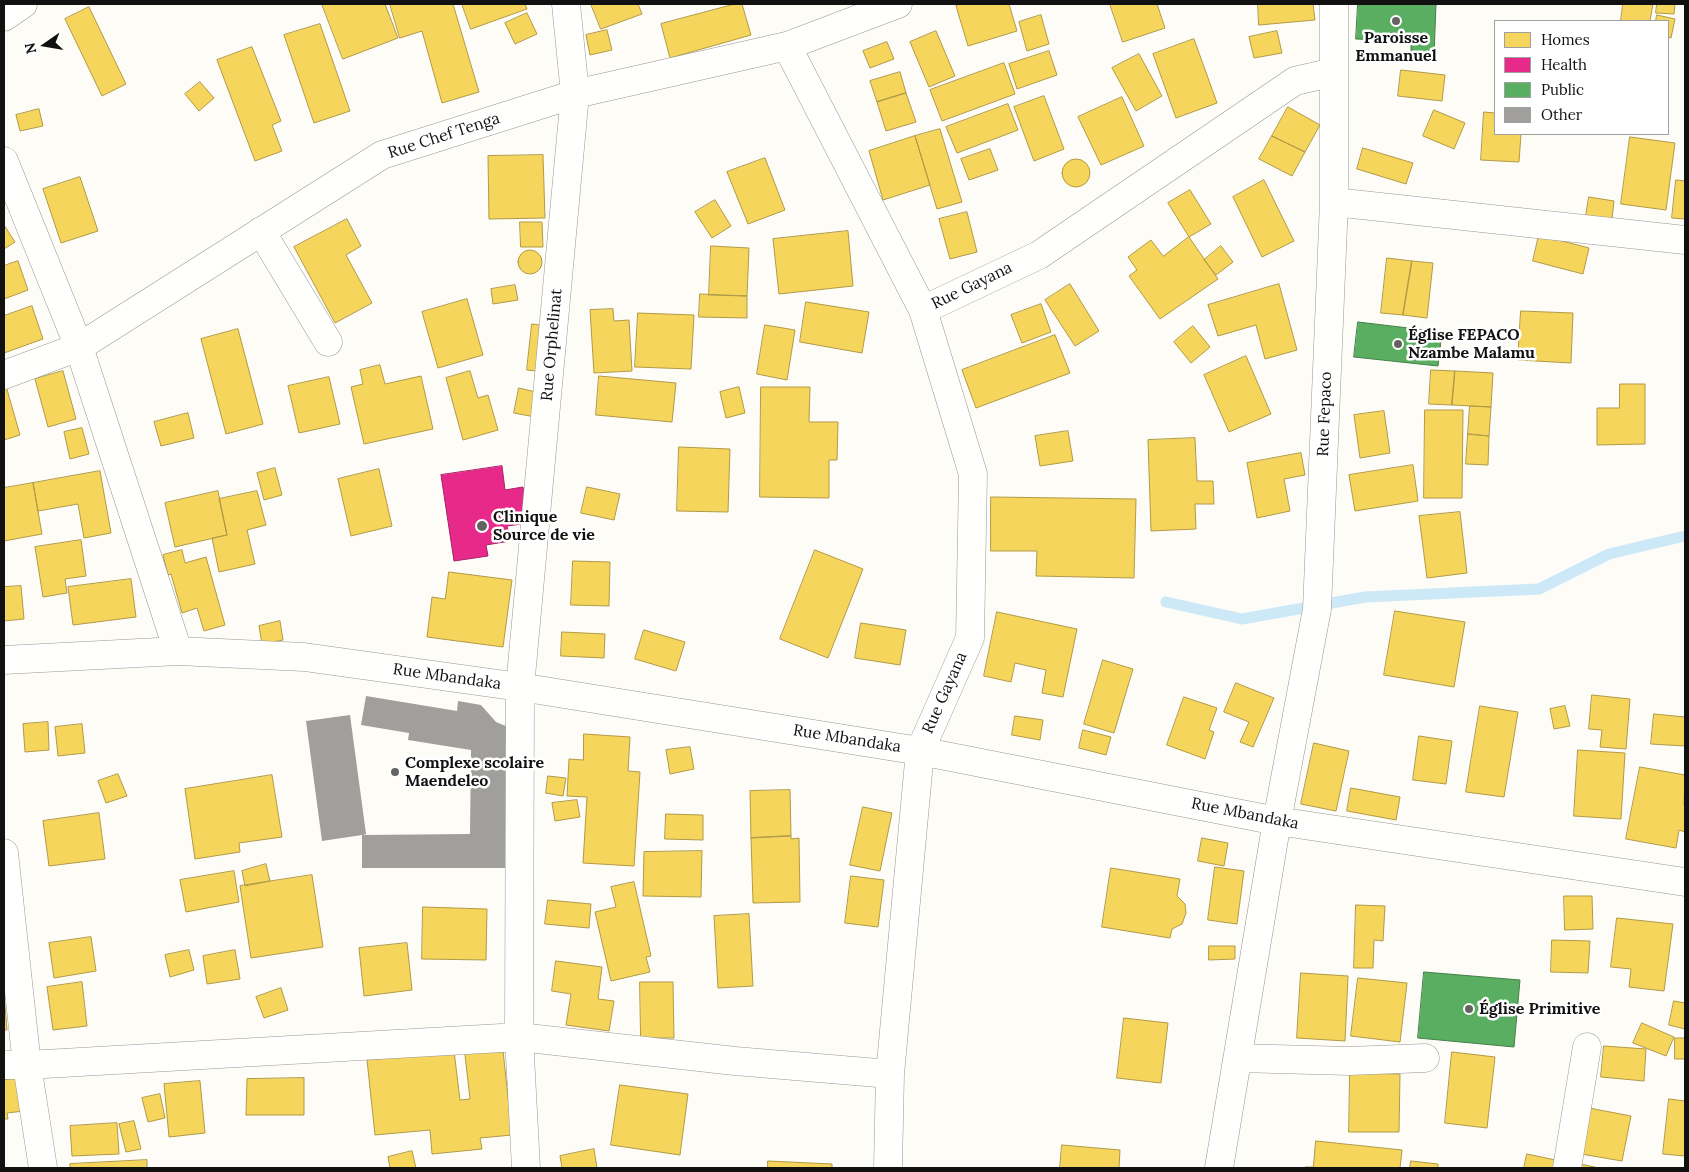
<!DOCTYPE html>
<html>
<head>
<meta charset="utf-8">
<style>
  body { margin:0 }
  #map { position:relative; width:1689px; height:1172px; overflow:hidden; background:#fdfcf7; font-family:Lora,serif }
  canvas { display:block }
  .frame { position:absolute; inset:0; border:5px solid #111; pointer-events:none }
  .legend { position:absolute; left:1494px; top:20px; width:175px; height:115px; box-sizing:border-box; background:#fff; border:1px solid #a0a0a0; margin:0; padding:6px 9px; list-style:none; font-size:15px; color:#111 }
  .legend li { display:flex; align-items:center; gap:10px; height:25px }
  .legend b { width:25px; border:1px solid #a0a0a0 }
  .north { position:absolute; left:20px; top:20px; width:50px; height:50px; -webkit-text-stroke:4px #fff; paint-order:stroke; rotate:257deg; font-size:14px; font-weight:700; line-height:20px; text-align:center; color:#111 }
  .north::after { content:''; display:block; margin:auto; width:18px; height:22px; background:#111; clip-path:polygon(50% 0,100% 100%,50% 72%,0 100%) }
</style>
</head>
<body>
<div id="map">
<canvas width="1689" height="1172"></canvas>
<div class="frame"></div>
<ul class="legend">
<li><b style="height:14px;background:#f6d55c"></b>Homes</li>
<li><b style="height:14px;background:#e7298a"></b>Health</li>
<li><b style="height:14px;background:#5aae61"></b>Public</li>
<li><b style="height:14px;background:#a19f9c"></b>Other</li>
</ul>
<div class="north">N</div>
</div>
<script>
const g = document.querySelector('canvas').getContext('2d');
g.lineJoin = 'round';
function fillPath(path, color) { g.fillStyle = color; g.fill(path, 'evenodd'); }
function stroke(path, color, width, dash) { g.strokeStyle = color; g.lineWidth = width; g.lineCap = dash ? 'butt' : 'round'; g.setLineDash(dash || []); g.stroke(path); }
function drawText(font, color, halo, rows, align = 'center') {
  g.font = font + ' Lora,serif'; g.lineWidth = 5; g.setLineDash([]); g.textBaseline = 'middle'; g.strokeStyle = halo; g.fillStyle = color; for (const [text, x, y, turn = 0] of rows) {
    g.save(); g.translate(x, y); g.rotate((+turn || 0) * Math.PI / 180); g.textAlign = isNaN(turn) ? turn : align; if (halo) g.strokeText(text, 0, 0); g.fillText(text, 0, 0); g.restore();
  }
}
const homes = new Path2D(`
  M322,4H385L398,38L343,59Z
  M390,4H453L479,92L442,103L422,31L400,38Z
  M462,4H525L527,9L471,29Z
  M591,4H638L642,14L601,29Z
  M735,4H742L751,35L670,58L661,24Z
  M962,4H1009L1017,31L968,46L956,6Z
  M1110,4H1157L1165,28L1123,42Z
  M1258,4H1313L1315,20L1259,25Z
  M1623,4H1653L1650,21H1621Z
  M1657,4H1675L1674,14L1656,13Z
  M89,7L126,84L102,96L65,19Z
  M527,13L537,34L515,44L505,23Z
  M1041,15L1049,44L1027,51L1019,22Z
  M1657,15L1675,19L1671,38L1668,37V21H1656Z
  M320,24L350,111L314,123L284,35Z
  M607,30L612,50L590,55L586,35Z
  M936,31L955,76L929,87L910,42Z
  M1277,31L1282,53L1254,58L1249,37Z
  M1194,39L1217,103L1176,118L1153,54Z
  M887,42L894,59L870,68L863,51Z
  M252,47L281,121L272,125L282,151L255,161L217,60Z
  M1049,51L1057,75L1017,89L1009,64Z
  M1139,54L1162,96L1136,111L1112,68Z
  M1004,63L1015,94L942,121L930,90Z
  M1401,70L1445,75L1442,101L1398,96Z
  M900,72L906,93L877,102L870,81Z
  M200,82L214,98L199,111L185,94Z
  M906,93L916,122L886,131L877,102Z
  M1044,96L1064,149L1034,161L1014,107Z
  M1122,97L1144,146L1101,165L1078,117Z
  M1008,104L1018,130L957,153L946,127Z
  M1288,107L1320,125L1305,152L1272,136Z
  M39,109L43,126L20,131L16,115Z
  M1434,110L1465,123L1454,149L1423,136Z
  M1484,112L1495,113V134H1521L1519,162L1481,160Z
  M940,129L962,202L937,209L915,136Z
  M915,136L930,185L883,200L869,151Z
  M1272,136L1305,152L1292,176L1259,159Z
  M1630,137L1675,143L1666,210L1621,204Z
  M1363,148L1413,163L1406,184L1357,169Z
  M990,149L998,170L969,180L961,159Z
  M543,155L545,218L489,219L488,156Z
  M765,158L785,210L748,224L727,172Z
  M1062 173a14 14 0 1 1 28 0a14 14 0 1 1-28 0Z
  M80,177L98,231L61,243L43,189Z
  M1264,180L1294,241L1262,257L1233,197Z
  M1676,180L1685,181V219L1672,218Z
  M1190,190L1211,224L1189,237L1168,203Z
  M1589,197L1614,201L1612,219L1586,216Z
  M715,200L731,226L712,238L695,212Z
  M967,212L977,252L950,259L939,219Z
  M347,219L361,246L346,255L372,303L335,323L294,247Z
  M520,222H542L543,247H521Z
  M4,225L15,242L4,249Z
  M848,231L853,286L779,294L773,239Z
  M1539,235L1589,248L1583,274L1533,261Z
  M1189,237L1218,279L1160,319L1129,276L1137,270L1128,257L1151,240L1163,256Z
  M711,246L749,248L747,296L709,295Z
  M1221,246L1233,262L1216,275L1204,260Z
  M518 262a12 12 0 1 1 24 0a12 12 0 1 1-24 0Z
  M1387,258L1412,261L1403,315L1381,313Z
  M18,261L28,290L4,299V266Z
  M1412,261L1433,263L1427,318L1403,315Z
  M1070,284L1099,331L1075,346L1045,300Z
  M1279,284L1297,350L1265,359L1256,325L1218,336L1208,305Z
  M515,285L518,300L493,304L491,289Z
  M700,294L747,296V318L699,317Z
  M467,299L483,355L438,368L422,312Z
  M806,302L869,312L862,353L800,342Z
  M1041,304L1051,332L1022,343L1011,315Z
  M32,306L43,339L4,353V316Z
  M613,309L614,321L629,320L632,371L594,373L590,310Z
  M1521,311L1573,313L1571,363L1518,360Z
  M638,313L694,315L691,369L635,367Z
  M532,324L547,326L544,372L527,370Z
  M765,325L795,330L787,380L757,374Z
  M1193,326L1210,347L1191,363L1174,342Z
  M238,329L263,424L226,434L201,339Z
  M1055,335L1070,373L976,408L962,370Z
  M1246,356L1271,414L1229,432L1204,375Z
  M380,365L385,384L421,376L433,429L364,444L351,387L363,384L360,370Z
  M1431,370L1455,371L1452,405L1429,404Z
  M63,371L76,419L48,427L35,379Z
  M470,371L478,398L488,395L498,430L463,440L446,378Z
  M1455,371L1493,373L1491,407L1452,405Z
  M599,376L676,383L672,422L596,415Z
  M329,377L340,424L299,433L288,386Z
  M1620,384H1645V444L1597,445V408H1619Z
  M4,386H6L20,435L4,440Z
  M739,387L745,413L726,418L720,392Z
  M761,387H810L809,422H838L837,460H829V498L760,497Z
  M519,388L540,393L535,417L514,413Z
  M1470,406L1491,407L1489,436L1468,434Z
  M1425,410H1463L1462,498H1424Z
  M1384,411L1390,453L1360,458L1354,415Z
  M188,413L194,438L161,446L154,422Z
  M82,428L89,454L70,459L64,432Z
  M1068,431L1073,461L1040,466L1035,436Z
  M1468,434L1489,436L1488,465L1466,464Z
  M1195,438L1197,481H1213L1214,504H1195L1196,529L1151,531L1148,440Z
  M679,447L730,449L728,512L677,511Z
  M1301,453L1305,475L1284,479L1290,511L1257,518L1247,463Z
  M1413,465L1418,501L1355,511L1349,475Z
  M275,468L282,495L264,500L257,473Z
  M379,469L392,526L351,536L338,479Z
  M100,471L111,533L84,538L78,504L38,511L33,483Z
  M33,483L42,534L4,541V488Z
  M587,487L620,494L614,520L581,513Z
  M218,491L227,535L175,547L165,503Z
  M257,491L266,525L247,530L255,564L219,572L212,538L227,535L219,499Z
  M991,497L1136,499L1134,578L1036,576L1037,551H991Z
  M1460,512L1467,573L1427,578L1419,516Z
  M81,540L86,576L65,579L67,593L43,597L35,547Z
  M182,550L185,563L206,557L225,625L204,631L197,608L182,613L171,574L168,575L163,555Z
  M815,550L863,569L828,658L780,639Z
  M573,561L610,562L609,606L571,605Z
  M449,572L512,580L503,647L427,637L432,597L445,599Z
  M131,579L136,617L73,625L68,587Z
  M21,586L24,619L4,621V587Z
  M1395,611L1465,622L1454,687L1384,675Z
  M997,612L1077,629L1063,697L1042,693L1046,670L1015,663L1011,682L984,676Z
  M280,621L283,640L262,644L259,626Z
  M861,623L906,630L900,665L855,658Z
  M644,630L685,642L676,671L635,659Z
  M562,632L605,634L604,658L561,656Z
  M1103,660L1133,669L1114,733L1084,724Z
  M1236,683L1274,698L1253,747L1240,742L1249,722L1224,712Z
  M1592,695L1630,699L1626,749L1600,747L1602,730L1589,729Z
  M1184,697L1217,708L1209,730L1214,732L1205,759L1167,745Z
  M1480,706L1518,712L1504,797L1466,792Z
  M1565,706L1570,726L1554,729L1550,709Z
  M1654,714L1685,717V746L1651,744Z
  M1015,716L1043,720L1040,740L1012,735Z
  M48,722L49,750L25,752L23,724Z
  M82,724L85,753L58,756L55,727Z
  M1083,730L1111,737L1106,755L1079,748Z
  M584,734L630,737L628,771L640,772L634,866L583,863L587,797L567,796L569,759L583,760Z
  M1419,736L1452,741L1446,784L1413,780Z
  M1314,743L1349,751L1336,811L1301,804Z
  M690,747L694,769L670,774L666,750Z
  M1578,750L1625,753L1621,819L1574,816Z
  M1640,767L1685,775L1684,805H1685V832L1679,830L1676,848L1626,839Z
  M118,774L127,796L106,803L98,781Z
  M272,775L282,837L239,843L240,852L195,859L185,789Z
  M548,776L566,778L563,796L546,793Z
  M1351,788L1400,797L1396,820L1347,811Z
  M790,790L791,836L751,838L750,791Z
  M577,800L580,817L555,821L552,803Z
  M863,807L892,813L880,871L850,865Z
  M99,813L105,859L49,866L43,821Z
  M666,814L703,815V840L665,839Z
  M791,836V839L799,838L800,902L753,903L751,838Z
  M1202,838L1228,843L1224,866L1198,861Z
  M702,851L701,897L643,896L644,852Z
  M266,864L270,881L245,886L242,871Z
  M1215,867L1244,871L1237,924L1208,920Z
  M1111,868L1180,879L1177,896L1185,904L1186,913L1182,924L1172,929L1170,938L1102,927Z
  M234,871L239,902L186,912L180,880Z
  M312,875L323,947L251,958L240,886Z
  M851,876L884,880L878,927L845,923Z
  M634,882L651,956L646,957L650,972L611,981L595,912L616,907L611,887Z
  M1564,896H1592L1593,929L1565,930Z
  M548,900L591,904L589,928L545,924Z
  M1356,905L1385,906L1383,941L1374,940L1373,968H1354Z
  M423,907L487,909L486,960L422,959Z
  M749,914L753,986L718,988L714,916Z
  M1617,918L1673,924L1664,991L1629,987L1631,969L1611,967Z
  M91,937L96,971L54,978L49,943Z
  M1552,940L1590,941L1588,973L1551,972Z
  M407,943L412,990L364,996L359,948Z
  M1209,946H1235V959L1209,960Z
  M189,950L194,970L170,977L165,955Z
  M235,950L240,979L207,984L203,956Z
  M556,961L602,967L598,999L614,1001L609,1031L566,1025L571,994L552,991Z
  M1301,973L1348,976L1345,1041L1297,1038Z
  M1358,978L1407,983L1400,1042L1351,1036Z
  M82,982L87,1026L53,1030L47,987Z
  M640,982H673L674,1038H641Z
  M281,988L288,1010L264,1018L256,997Z
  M4,994L7,1030H4Z
  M1674,1001L1685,1003V1029L1669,1025Z
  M1124,1018L1168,1023L1161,1083L1117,1078Z
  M1642,1023L1674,1037L1666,1056L1633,1043Z
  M1675,1038H1685V1059H1675Z
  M502,1041L512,1135L480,1138L482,1149L432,1154L430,1130L375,1135L367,1060L454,1051L460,1100L470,1099L464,1046Z
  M1604,1046L1646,1049L1644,1081L1601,1077Z
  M1452,1052L1495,1057L1487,1128L1445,1123Z
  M1350,1073L1400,1074L1399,1132H1349Z
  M20,1078L24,1111L7,1113L8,1119H4V1080Z
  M304,1078V1115H246L247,1079Z
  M200,1081L205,1133L169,1137L164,1084Z
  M620,1085L688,1094L680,1155L611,1145Z
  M160,1094L165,1118L148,1122L142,1098Z
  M1669,1099L1685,1101V1156L1663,1154Z
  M1589,1108L1631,1116L1622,1161L1581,1154Z
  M134,1121L141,1149L126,1152L119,1124Z
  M117,1123L119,1154L72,1156L70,1126Z
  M1316,1141L1402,1150L1400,1168H1305V1167H1313Z
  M1062,1145L1120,1150L1119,1168H1060Z
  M594,1149L597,1168H562L560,1156Z
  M412,1151L416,1168H390L388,1157Z
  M1527,1154L1565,1162L1564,1168H1524Z
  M147,1160V1168H70V1164Z
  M768,1161L832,1164V1168H768Z
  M1411,1161L1438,1164V1168H1410Z
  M1576,1163L1599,1168H1575Z`);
const health = new Path2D(`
  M502,466L505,490L523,487L529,523L507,526L510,541L486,545L488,556L454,561L441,475Z`);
const public = new Path2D(`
  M1358,4H1436L1434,56L1411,55V41L1356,39Z
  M1358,322L1442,332L1438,366L1354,357Z
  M1424,972L1520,980L1514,1047L1418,1038Z`);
const stream = new Path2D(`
  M1166,602L1242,619L1365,597L1539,589L1609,554L1685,536`);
const building = new Path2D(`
  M366,696L457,711L458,701L481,705L496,722L508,727L509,868H362V835L322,841L306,721L350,715L366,834L363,835L470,834L471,750L408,740L409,733L361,725Z`);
const minor = new Path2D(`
  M4,17L23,4
  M787,46L923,310
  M4,161L79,347L178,651
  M1334,202L1685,240
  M261,231L328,342
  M4,375L79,347L382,155L575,94L787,46L898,4
  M4,660L178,651L304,657L520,687L920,751L1277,821L1685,882
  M4,853L27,1065L43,1168
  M1238,1058L1349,1061L1425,1058
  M4,1065H27L519,1037L735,1061L890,1074
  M526,1168L519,1037L520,687L575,94L566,4
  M888,1168L890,1074L920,751L970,638L973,474L923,310L1039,255L1295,81L1334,72
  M1219,1168L1277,821L1317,609L1334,202V4
  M1567,1168L1587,1047`);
const markers = [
  [1396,21,5,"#646362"],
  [1398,344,5,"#646362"],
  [482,526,6,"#646362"],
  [395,772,5,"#646362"],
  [1469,1009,5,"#646362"]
];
const poiNames = [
  ["Paroisse",1396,38,"center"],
  ["Emmanuel",1396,56,"center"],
  ["Église FEPACO",1408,335],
  ["Nzambe Malamu",1408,353],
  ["Clinique",493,517],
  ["Source de vie",493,535],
  ["Complexe scolaire",405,763],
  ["Maendeleo",405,781],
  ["Église Primitive",1479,1009]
];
const streetNames = [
  ["Rue Chef Tenga",444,136,-18],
  ["Rue Gayana",972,286,-26],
  ["Rue Orphelinat",552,345,-85],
  ["Rue Fepaco",1325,414,-88],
  ["Rue Mbandaka",447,677,8],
  ["Rue Gayana",945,693,-66],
  ["Rue Mbandaka",847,739,9],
  ["Rue Mbandaka",1245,814,11]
];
fillPath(homes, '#f6d55c');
stroke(homes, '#b19a46', 1);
fillPath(health, '#e7298a');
stroke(health, '#a72266', 1);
fillPath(public, '#5aae61');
stroke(public, '#447f49', 1);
stroke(stream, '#cde8f7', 11);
fillPath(building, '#a19f9c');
stroke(minor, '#979795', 29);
stroke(minor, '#fffffe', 28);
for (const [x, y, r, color] of markers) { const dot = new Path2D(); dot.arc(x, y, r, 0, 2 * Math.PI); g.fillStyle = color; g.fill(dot); stroke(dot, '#fff', 2); }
drawText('bold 16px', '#111', '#fff', poiNames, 'left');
drawText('16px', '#111', '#fff', streetNames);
</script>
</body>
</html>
